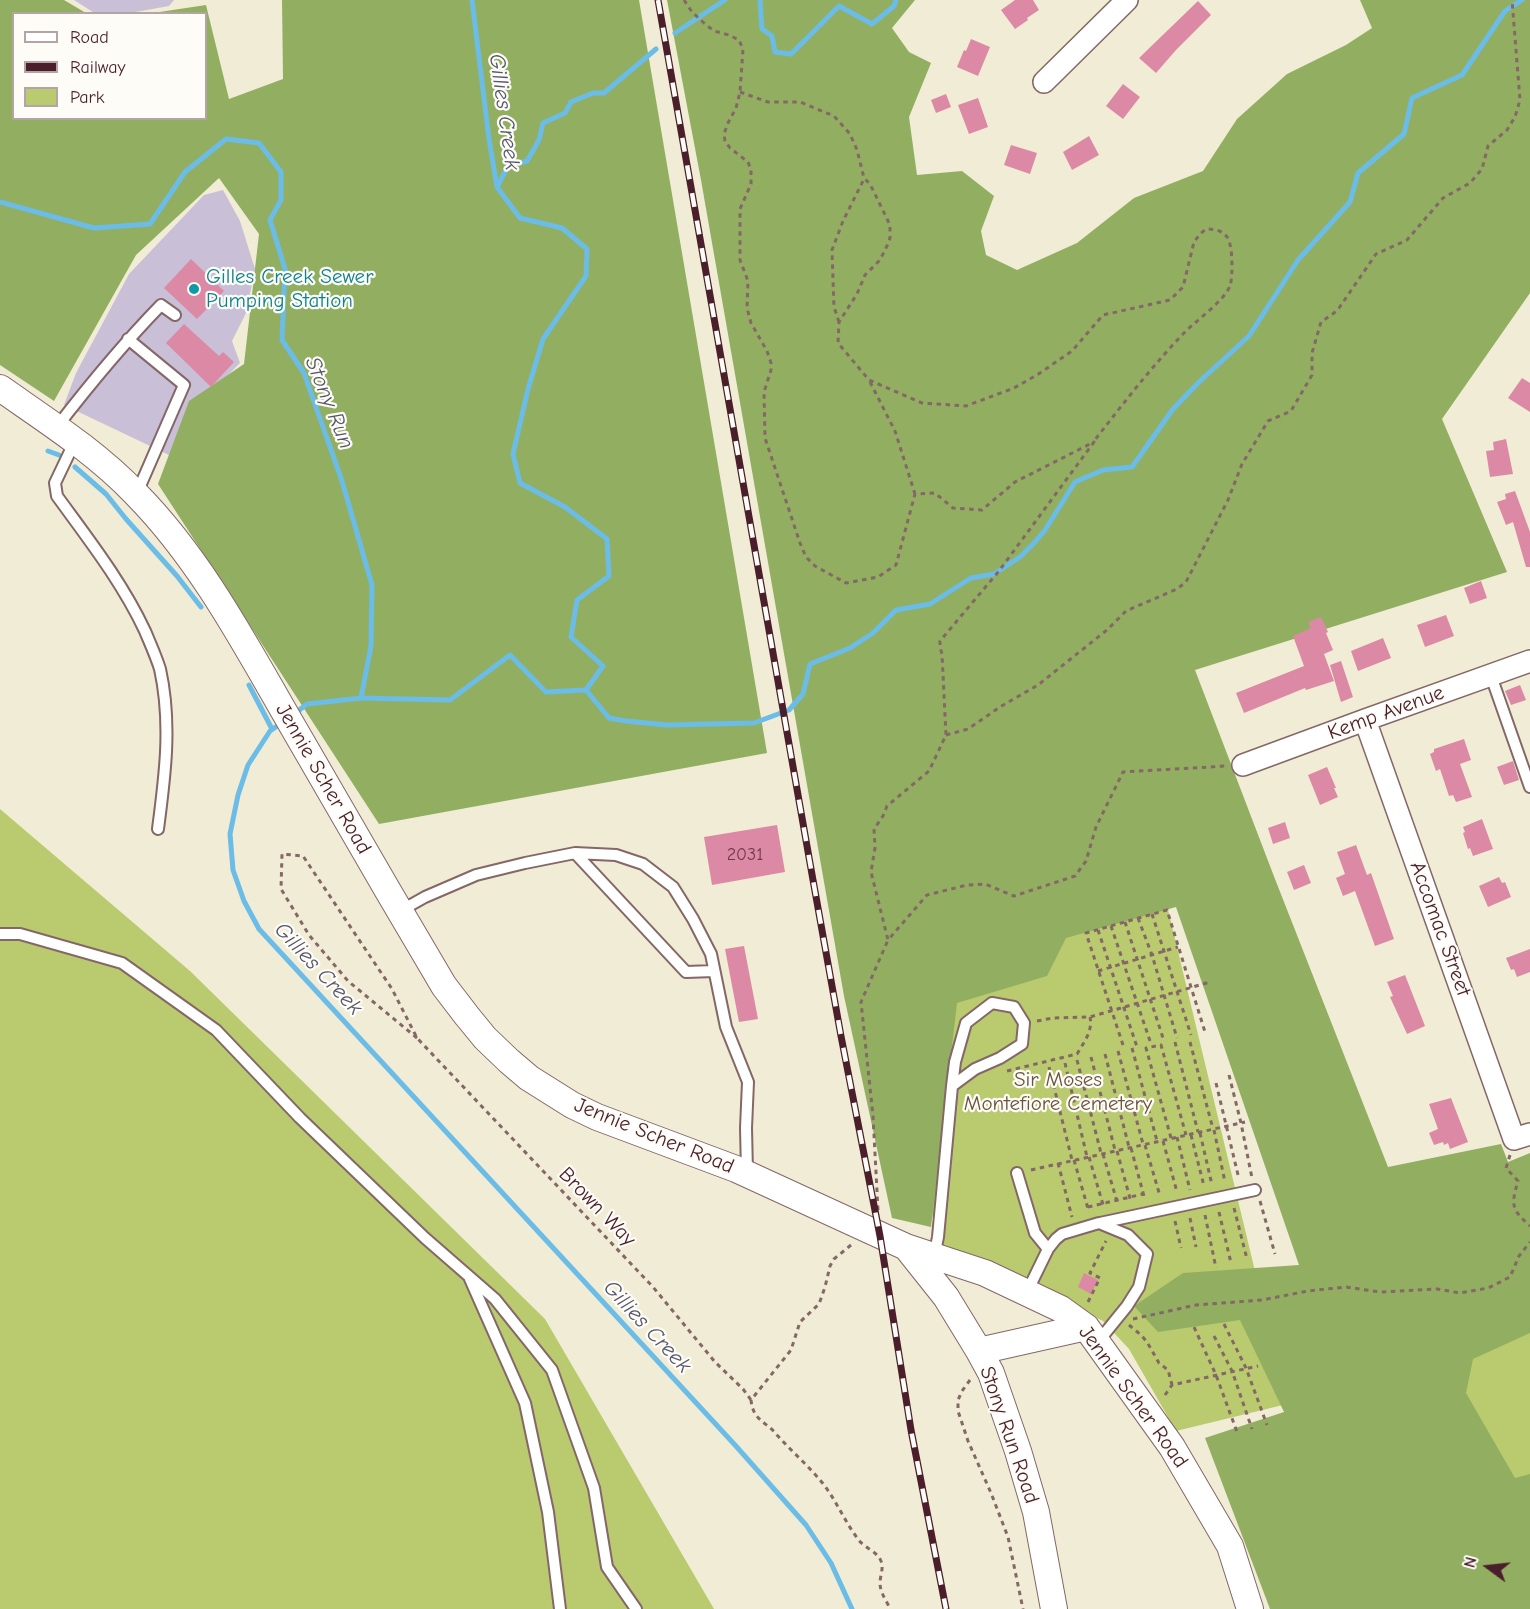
<!DOCTYPE html>
<html>
<head>
<meta charset="utf-8">
<style>
  body { margin:0 }
  #map { position:relative; width:1530px; height:1609px; overflow:hidden; background:#f1ecd5; font-family:"Comic Neue",sans-serif }
  canvas { display:block }
  .legend { position:absolute; left:12px; top:12px; width:195px; height:108px; box-sizing:border-box; background:#fdfcf7; border:2px solid #b5a4a5; margin:0; padding:8px 10px; list-style:none; font-size:18px; color:#4a1f2b }
  .legend li { display:flex; align-items:center; gap:12px; height:30px }
  .legend b { width:30px; border:2px solid #b5a4a5 }
  .north { position:absolute; left:1458px; top:1537px; width:60px; height:60px; -webkit-text-stroke:4px #fdfcf7; paint-order:stroke; rotate:285deg; font-size:16px; font-weight:700; line-height:24px; text-align:center; color:#4a1f2b }
  .north::after { content:''; display:block; margin:auto; width:21px; height:27px; background:#4a1f2b; clip-path:polygon(50% 0,100% 100%,50% 72%,0 100%) }
</style>
</head>
<body>
<div id="map">
<canvas width="1530" height="1609"></canvas>
<ul class="legend">
<li><b style="height:8px;background:#fff"></b>Road</li>
<li><b style="height:8px;background:#4a1f2b"></b>Railway</li>
<li><b style="height:16px;background:#b9cb6e"></b>Park</li>
</ul>
<div class="north">N</div>
</div>
<script>
const g = document.querySelector('canvas').getContext('2d');
g.lineJoin = 'round';
function fillPath(path, color) { g.fillStyle = color; g.fill(path, 'evenodd'); }
function stroke(path, color, width, dash) { g.strokeStyle = color; g.lineWidth = width; g.lineCap = dash ? 'butt' : 'round'; g.setLineDash(dash || []); g.stroke(path); }
function drawText(font, color, halo, rows, align = 'center') {
  g.font = font + ' "Comic Neue",sans-serif'; g.lineWidth = 4.5; g.setLineDash([]); g.textBaseline = 'middle'; g.strokeStyle = halo; g.fillStyle = color; for (const [text, x, y, turn = 0] of rows) {
    g.save(); g.translate(x, y); g.rotate((+turn || 0) * Math.PI / 180); g.textAlign = isNaN(turn) ? turn : align; if (halo) g.strokeText(text, 0, 0); g.fillText(text, 0, 0); g.restore();
  }
}
const industrial = new Path2D(`
  M74,0H174L169,6L130,13L96,14Z
  M223,190L240,221L255,269L246,313L232,341L240,363L188,415L169,455L64,405L76,373L129,274L204,195Z`);
const green = new Path2D(`
  M0,809L190,971L545,1319L714,1609H0Z
  M1163,889L1287,1404L1176,1431L1129,1349L1103,1321L1030,1286L941,1252L871,960Z
  M1530,1301V1510L1426,1337Z`);
const forest = new Path2D(`
  M0,0H64L86,13L14,14V118H206V14L153,13L206,5L229,99L283,79L282,0H639L767,753L379,824L158,484L189,401L244,364L259,234L219,178L136,255L54,401L0,365Z
  M667,0H915L892,28L909,52L931,63L909,117L917,175L962,171L994,196L981,231L986,255L1017,270L1077,243L1134,198L1203,171L1237,119L1287,74L1346,45L1372,28L1360,0H1530V293L1442,419L1507,572L1195,670L1275,879L1388,1167L1501,1144L1508,1162L1530,1153V1333L1473,1359L1466,1393L1515,1478L1530,1474V1609H1270L1205,1438L1284,1412L1240,1320L1158,1332L1134,1306L1183,1273L1299,1265L1176,907L1066,938L1047,976L957,1003L931,1227L892,1218L844,996L701,180Z`);
const stream = new Path2D(`
  M760,0L762,29L772,36L775,52L791,54L839,6L872,24L894,6L896,0
  M675,33L725,0
  M497,187L508,166L527,161L539,140L543,123L565,113L571,102L593,93H604L656,49
  M0,202L94,228L150,224L185,172L226,139L259,143L281,172V200L270,220L285,269L282,340L304,373L342,481L372,585L371,646L361,698
  M48,451L59,455
  M75,467L106,494L126,519L177,576L201,607
  M249,685L272,729
  M586,690L609,718L626,721L667,725L754,723L789,710L803,694L810,664L850,648L873,633L896,610L930,604L971,578L994,574L1020,557L1035,542L1045,530L1075,482L1103,470L1132,467L1173,409L1199,382L1249,336L1298,260L1350,202L1358,173L1404,134L1412,98L1462,75L1505,11L1522,0
  M293,715L307,704L361,698L450,700L510,655L546,692L586,690L603,666L571,637L577,600L609,576L607,539L565,507L520,483L513,454L528,389L543,339L586,276L587,249L562,228L520,218L497,187L489,139L472,0
  M283,722L270,731L248,765L238,795L230,834L233,870L244,901L259,929L735,1445L806,1525L831,1563L852,1609`);
const building = new Path2D(`
  M1015,0H1033L1039,10L1027,18L1028,20L1015,29L1001,10Z
  M1198,1L1211,15L1176,50L1156,73L1139,58Z
  M971,39L990,47L978,76L957,67L964,50L966,51Z
  M1123,84L1140,97L1123,119L1106,106Z
  M946,94L951,107L936,113L931,100Z
  M978,98L988,127L969,134L958,105Z
  M1089,136L1099,155L1072,170L1063,152Z
  M1011,145L1037,153L1030,174L1004,165Z
  M191,259L224,291L197,319L164,288Z
  M184,324L219,356L223,352L234,362L211,387L166,343Z
  M1522,378L1530,383V412L1508,398Z
  M1506,439L1513,474L1490,477L1486,451L1494,450L1493,442Z
  M1515,491L1530,532V567H1526L1513,522L1506,525L1497,502L1506,499L1505,494Z
  M1481,581L1487,598L1470,604L1464,588Z
  M1446,615L1454,636L1425,647L1417,625Z
  M1321,617L1328,632L1326,633L1333,650L1324,654L1334,681L1306,690L1305,688L1244,713L1236,693L1304,666L1293,636L1311,628L1308,622Z
  M1383,638L1391,658L1358,671L1351,651Z
  M1341,661L1353,697L1341,702L1330,665Z
  M1520,685L1526,700L1511,705L1505,691Z
  M1464,739L1471,760L1460,764L1472,797L1456,802L1453,795L1449,796L1440,769L1436,771L1430,754L1434,752V749Z
  M1513,761L1519,780L1504,785L1497,767Z
  M1327,767L1336,788H1334L1338,797L1320,805L1308,775Z
  M1482,819L1493,849L1473,856L1470,848L1468,849L1463,833L1465,832L1463,827Z
  M1285,822L1290,838L1273,844L1268,828Z
  M777,825L785,872L712,885L704,837Z
  M1356,845L1367,875L1371,873L1394,939L1375,946L1355,891L1343,896L1336,878L1345,874L1337,852Z
  M1304,865L1311,883L1294,890L1287,872Z
  M1499,877L1502,883L1505,882L1511,897L1488,907L1479,886Z
  M744,946L758,1019L739,1022L725,949Z
  M1530,949V972L1517,977L1514,969L1511,970L1506,958Z
  M1405,975L1425,1026L1407,1034L1390,997L1393,996L1387,982Z
  M1451,1098L1468,1142L1450,1149L1448,1143L1444,1145L1443,1142L1434,1145L1429,1133L1438,1129L1429,1104Z
  M1084,1273L1098,1280L1091,1294L1078,1287Z`);
const path = new Path2D(`
  M684,0L692,12L704,23L714,31L729,35L739,40L743,49L740,92L736,108L728,123L724,134L725,141L730,148L748,162L751,170V184L740,209V260L748,281L747,308L751,323L767,351L771,363V370L764,392L765,438L800,543L806,557L815,566L846,583L878,577L896,565L915,494L935,493L953,508L982,510L1015,482L1094,442L999,571L940,641V647L942,654L946,735L929,771L887,806L883,816L874,829L875,848L871,872L888,940L927,895L967,885L985,884L1014,896L1075,876L1086,861L1096,827L1123,772L1226,766
  M740,92L768,102H800L834,116L850,134L857,150L864,178L870,184L890,225V238L887,246L880,260L865,275L857,294L839,322L838,343L869,380L922,403L966,406L1014,388L1037,375L1072,351L1103,315L1170,300L1183,287L1194,242L1200,234L1206,229C1214,229 1222,230 1227,237C1233,244 1233,277 1230,286C1224,301 1197,320 1185,332C1152,366 1123,404 1094,441
  M839,322L834,307L832,250L843,221L864,179
  M870,382L895,431L915,494
  M946,735L968,729L1000,707L1038,685L1107,630L1126,611L1177,589L1186,582L1228,500L1242,464L1268,421L1291,411L1312,375V353L1321,322L1334,313L1339,308L1376,254L1407,240L1443,198L1470,183L1482,169L1488,146L1507,130L1515,117L1520,100L1512,0
  M1152,914L1191,1035
  M1138,918L1152,955L1177,1038
  M1125,922L1164,1041
  M1111,926L1151,1044
  M1098,930L1137,1047
  M1098,971L1178,947
  M1037,1021L1053,1018L1090,1017L1210,982
  M417,1038L348,981L309,935L281,889L282,854L303,856L392,989L417,1038L653,1287L715,1362L743,1389L751,1400
  M1175,1042L1198,1132
  M1190,1042L1213,1129
  M1123,1045L1086,933L1167,910L1205,1032
  M1132,1048L1157,1141
  M1118,1051L1143,1144
  M1105,1054L1129,1147
  M1091,1057L1115,1150
  M1077,1060L1101,1153
  M1065,1063L1087,1157
  M1049,1067L1072,1160
  M1007,1071L1077,1054C1084,1042 1093,1031 1090,1017
  M1229,1075L1241,1123L1252,1178
  M1216,1083L1239,1179
  M1214,1130L1225,1182
  M1200,1133L1212,1185
  M1191,1135L1204,1186
  M1177,1137L1190,1190
  M1171,1138L1146,1048L1161,1045L1186,1135
  M1163,1141L1177,1192
  M1145,1145L1160,1196
  M1131,1148L1145,1200
  M1117,1151L1131,1202
  M1103,1154L1118,1205
  M1510,1155L1506,1168L1518,1181C1511,1205 1511,1209 1530,1226
  M1089,1157L1104,1208
  M1074,1160L1089,1212
  M1058,1163L1072,1217
  M1031,1170L1245,1122
  M1260,1201L1275,1254
  M1088,1207L1143,1194
  M1234,1208L1247,1259
  M878,1210L873,1116L861,1002L888,940
  M1219,1212L1231,1263
  M1205,1215L1216,1268
  M1190,1218L1196,1247
  M1175,1221L1181,1248
  M851,1245L834,1259L830,1266L825,1287L819,1304L800,1322L791,1350L751,1400C753,1421 766,1421 777,1435C792,1452 810,1467 824,1485C837,1502 845,1522 858,1539C864,1548 877,1551 881,1561C884,1568 880,1576 880,1583C880,1593 887,1601 890,1609
  M1088,1302L1100,1278L1090,1273L1106,1241
  M1133,1319L1196,1305L1262,1300L1308,1291L1346,1287L1380,1292L1437,1289L1460,1293L1488,1288L1510,1277L1519,1256L1530,1242
  M1224,1324L1246,1368L1267,1425
  M1129,1325L1141,1335L1147,1342L1159,1363L1168,1370L1172,1385
  M1194,1327L1216,1375L1237,1432
  M1214,1336L1232,1371L1252,1429
  M970,1380L962,1391L958,1400V1411L968,1441L991,1493L1008,1537L1023,1609
  M1165,1395L1172,1385L1258,1366`);
const service = new Path2D(`
  M128,339L184,385L137,493
  M56,428C90,384 122,345 161,305L175,315
  M75,441L55,483L57,496C89,540 122,582 145,631C150,643 156,656 160,669C172,723 165,776 158,829
  M1491,676L1530,787
  M575,853L686,972L714,971
  M400,911L425,897L476,875L525,863L575,853L616,855L643,864L673,887L693,919L711,954L726,1027L748,1082L746,1128L747,1172
  M0,934H20L122,963L216,1030L300,1118L425,1238L495,1299L552,1370L594,1488L607,1567L636,1609
  M1017,1173L1035,1233L1048,1249
  M1100,1223L1255,1190
  M934,1257L938,1237L952,1086L955,1062L966,1023L992,1003L1014,1007L1024,1023L1022,1044L1000,1058L975,1069L952,1086
  M470,1279L525,1403L548,1512L560,1609
  M1027,1292L1048,1249L1056,1239L1062,1234L1099,1223L1128,1235L1147,1254L1139,1287L1127,1306L1097,1343`);
const minor = new Path2D(`
  M1044,82L1127,0
  M1365,720L1514,1139L1530,1134
  M1243,765L1365,720L1530,661`);
const tertiary = new Path2D(`
  M0,388C47,421 96,452 136,494C202,561 246,646 293,727C343,814 393,900 444,986L467,1016L485,1038L509,1061L529,1078L572,1105L597,1117L736,1169L906,1247L985,1273L1061,1309L1086,1327L1172,1447L1230,1546L1250,1609
  M907,1248L946,1297L979,1351L991,1373L1018,1451L1036,1512L1054,1609
  M979,1351L1086,1327`);
const rail = new Path2D(`
  M658,0L813,880L841,1036L880,1236L911,1430L946,1609`);
const markers = [
  [194,289,6,"#0f9aa8"]
];
const numberNames = [
  ["2031",745,855]
];
const cultureNames = [
  ["Gilles Creek Sewer",206,277],
  ["Pumping Station",206,301]
];
const streetNames = [
  ["Kemp Avenue",1386,713,-20],
  ["Jennie Scher Road",323,779,60],
  ["Accomac Street",1440,929,70],
  ["Jennie Scher Road",654,1136,22],
  ["Brown Way",597,1207,46],
  ["Jennie Scher Road",1133,1397,54],
  ["Stony Run Road",1009,1435,71]
];
const parkNames = [
  ["Sir Moses",1058,1080],
  ["Montefiore Cemetery",1058,1104]
];
const waterNames = [
  ["Gillies Creek",504,112,82],
  ["Stony Run",329,403,68],
  ["Gillies Creek",318,969,47],
  ["Gillies Creek",647,1327,47]
];
fillPath(industrial, '#c9bfd7');
fillPath(green, '#b9cb6e');
fillPath(forest, '#92af61');
stroke(stream, '#6bbce6', 5);
fillPath(building, '#dc89a5');
stroke(service, '#846766', 14);
stroke(minor, '#846766', 24);
stroke(tertiary, '#846766', 28);
stroke(path, '#846766', 3, [4.5, 4.5]);
stroke(service, '#fff', 10);
stroke(minor, '#fff', 21);
stroke(tertiary, '#fff', 26);
stroke(rail, '#4a1f2b', 7);
stroke(rail, '#fdfcf7', 4.5, [14]);
for (const [x, y, r, color] of markers) { const dot = new Path2D(); dot.arc(x, y, r, 0, 2 * Math.PI); g.fillStyle = color; g.fill(dot); stroke(dot, '#fdfcf7', 2); }
drawText('18px', '#6e3a4a', null, numberNames);
drawText('21px', '#0d838f', '#fdfcf7', cultureNames, 'left');
drawText('21px', '#4a1f2b', '#fdfcf7', streetNames);
drawText('21px', '#6b533f', '#fdfcf7', parkNames);
drawText('italic 22px', '#56566c', '#fdfcf7', waterNames);
</script>
</body>
</html>
